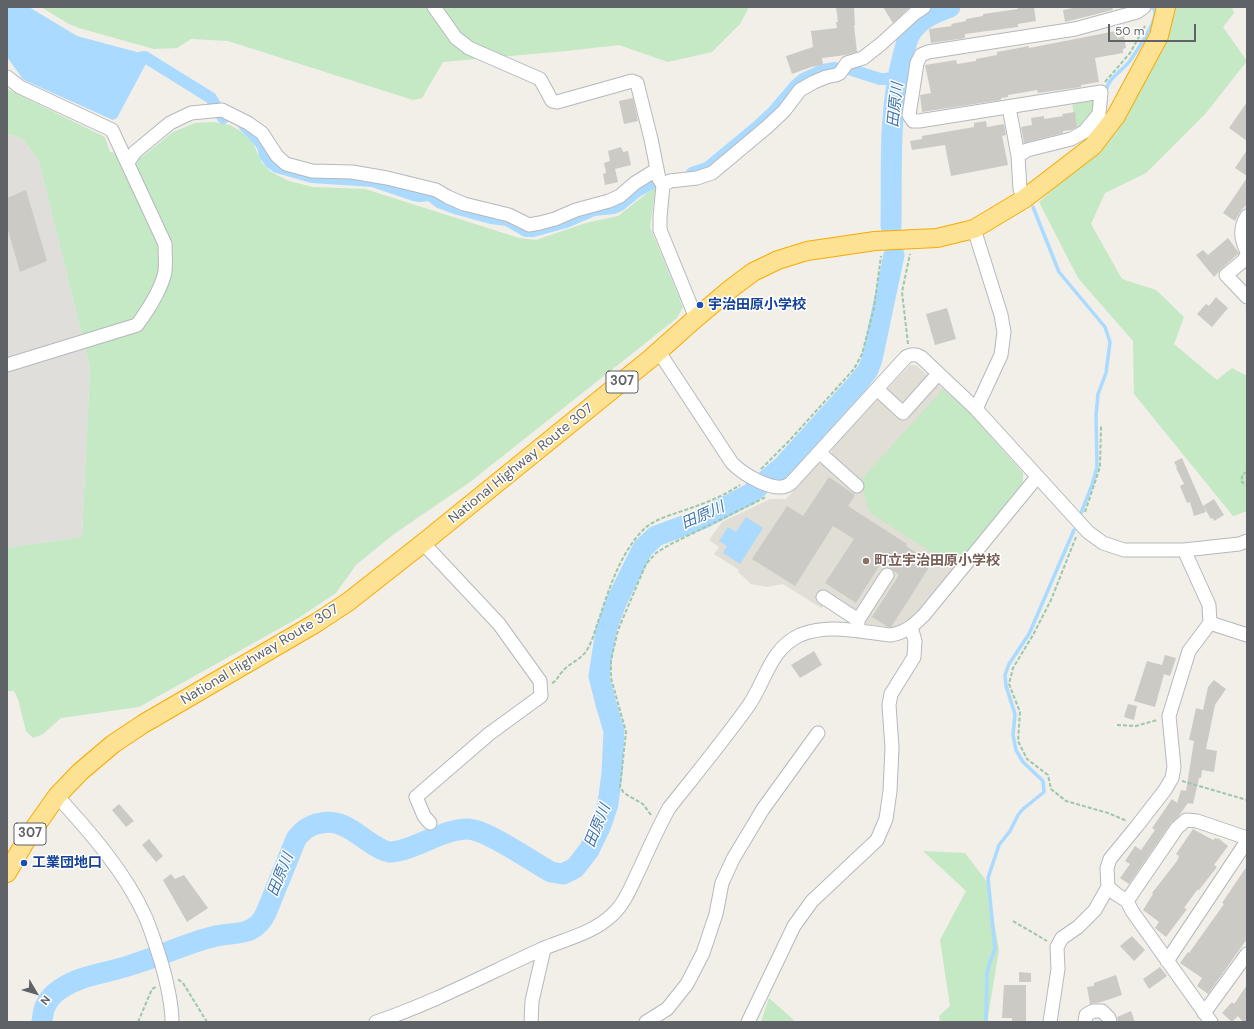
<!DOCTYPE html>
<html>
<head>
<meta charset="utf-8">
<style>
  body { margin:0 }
  #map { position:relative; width:1254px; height:1029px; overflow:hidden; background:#f1efe8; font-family:"DM Sans",sans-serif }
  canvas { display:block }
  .frame { position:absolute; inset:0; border:8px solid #5f6368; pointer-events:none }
  .north { position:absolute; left:16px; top:973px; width:40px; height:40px; -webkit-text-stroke:3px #fff; paint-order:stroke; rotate:128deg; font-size:11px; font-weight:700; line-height:16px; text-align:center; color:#5f6368 }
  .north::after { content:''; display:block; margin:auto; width:14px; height:18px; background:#5f6368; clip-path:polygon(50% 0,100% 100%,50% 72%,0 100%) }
  .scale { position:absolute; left:1108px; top:24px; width:88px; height:18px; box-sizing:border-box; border:2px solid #5f6368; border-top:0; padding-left:5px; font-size:12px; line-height:14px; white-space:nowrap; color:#5f6368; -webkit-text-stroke:3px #fff; paint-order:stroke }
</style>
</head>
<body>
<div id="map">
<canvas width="1254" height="1029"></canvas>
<div class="frame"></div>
<div class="north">N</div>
<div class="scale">50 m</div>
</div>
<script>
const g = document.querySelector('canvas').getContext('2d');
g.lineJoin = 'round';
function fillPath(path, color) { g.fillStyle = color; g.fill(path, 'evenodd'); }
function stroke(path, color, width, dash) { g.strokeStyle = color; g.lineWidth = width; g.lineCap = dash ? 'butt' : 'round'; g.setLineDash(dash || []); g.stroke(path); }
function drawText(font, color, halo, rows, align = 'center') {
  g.font = font + ' "DM Sans","Noto Sans JP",sans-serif'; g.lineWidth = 3; g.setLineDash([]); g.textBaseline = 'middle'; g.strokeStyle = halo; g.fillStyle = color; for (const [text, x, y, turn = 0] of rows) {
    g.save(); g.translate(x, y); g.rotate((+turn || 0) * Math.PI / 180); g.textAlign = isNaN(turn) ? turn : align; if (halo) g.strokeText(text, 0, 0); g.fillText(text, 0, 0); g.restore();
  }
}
const industrial = new Path2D(`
  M7,134L22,138L39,161L90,368L82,537L7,548Z`);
const education = new Path2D(`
  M910,365H916L971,414L1023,473V482L911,621L891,631L858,625L825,605L821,608L783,584L767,587L751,584L738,572L739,570L714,554L719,547L709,540L722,522L770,499H786L818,464L826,463L828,461L832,455L831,449Z`);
const green = new Path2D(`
  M41,7H749L740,24L712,52L668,62L619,45L566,51L443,62L422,98L413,100L228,41L191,39L177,48L154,49L79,28L69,24Z
  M1176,7H1232L1234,13L1223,27L1247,61L1206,113L1146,173L1105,193L1091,224L1122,279L1156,290L1184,317L1174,344L1217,380L1232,368L1247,376V511L1233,516L1134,394L1133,341L1078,278L1039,202L1116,133Z
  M7,89L105,137L110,152L142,157L173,132L195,123L213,122L230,125L242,132L253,143L262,163L271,172L289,181L313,187L365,189L519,238L536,240L586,223L618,216L655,187V191L650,227L683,307L677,318L470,482L394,534L356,565L336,593L300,617L139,707L61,718L43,734L33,738L26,731L18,699L14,691H7V548L82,537L90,368L39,161L22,138L7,134Z
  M1091,100L1097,103L1096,112L1076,132L1072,101Z
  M943,389L971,414L1023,473V482L955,567L870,513L860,481Z
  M923,851L965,853L987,882L999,950L987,1022H940L939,1016L950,1006L940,940L966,891Z
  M769,998L796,1022H761Z`);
const water = new Path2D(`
  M7,7H29L77,36L148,55L149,58L117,118L113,120L24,80L22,78L7,57Z
  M746,517L763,528L740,564L723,553L727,546L719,541L728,527L736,532Z`);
const stream = new Path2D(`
  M1106,91C1108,78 1121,72 1129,62C1135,54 1156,23 1155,12C1155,10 1154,9 1152,7
  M1033,207L1059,272L1105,327L1110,342L1106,373L1098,394L1096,416L1097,467L1092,485L1081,513
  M986,1022L987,973L990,962L995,949L988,878L999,845L1010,831L1018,815L1023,809L1044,792L1043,781L1023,762L1016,750L1013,735L1015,714L1006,686L1005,675L1009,664L1029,634L1074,530`);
const canal = new Path2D(`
  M134,59L145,57L211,98L223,118
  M849,69L880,79H886L898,77
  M244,125L259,141L263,146L265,155L270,162L277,167L312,177L373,181L414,195L420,196L430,195L439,202L458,209L491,218L507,220L526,231H533L566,222L594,210L614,208L620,205L636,192L652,183
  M692,173L707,168L759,125L773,112L796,85L803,79L823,70L835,68`);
const river = new Path2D(`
  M891,226C892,170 888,111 903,56C905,48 907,38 912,31C921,18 936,12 950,7
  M42,1022C43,1010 45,1002 55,993C78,974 107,974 134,964C160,956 185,944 212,937C235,931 254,938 266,913L296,839C303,830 309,825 321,823C342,819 355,833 372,844C377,847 383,851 389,852C401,853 425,841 438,836C448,832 457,829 467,829C487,829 532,862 551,872L563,874L575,868L589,850L601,825L608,804L612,773L614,731L606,704L599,676L606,630L617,600L643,548L656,536L702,519L750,494L783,466L857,384L868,370L872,359L894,255`);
const building = new Path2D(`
  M836,7H854L855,25H854L857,52L846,55L822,58L823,65L811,67L792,74L786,56L813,47L811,31L837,28L836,22H838Z
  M883,7H910L893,23Z
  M1018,7H1034L1036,21L1018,24V27L965,34V38L931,43L929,29L952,26L951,24L966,21V19L983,16V14L1018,9Z
  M1078,7H1112L1113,10L1065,22L1063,10Z
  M1116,31L1117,38L1124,36L1126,48L1123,49V53L1095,58L1099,82L1081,85V87L1045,92L1038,93L1037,90L1026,92L1008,95V97L1001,98V100L922,112L920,95L931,93L925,65L956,60L957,64L976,61V59L997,55V52L1029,46V48Z
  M633,98L638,121L624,124L619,101Z
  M1247,102V141L1229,128Z
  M1075,112L1077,127L1071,130L1063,131V133L1024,143L1021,127L1032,125L1031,118L1044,116V119L1063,116L1062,114Z
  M986,121L987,127L1004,124L1006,135L1002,136L1008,165L951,176L945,145L912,150L910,141L922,139V136L974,127V123Z
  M621,147L623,152L628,151L631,165L615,169L618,182L605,185L603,174L606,173L604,163L610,161L608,151Z
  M1247,150V176L1235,168Z
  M1247,178V204L1240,212L1235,221L1223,213Z
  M26,190L47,261L20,272L7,227V198Z
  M1228,238L1239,253L1221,269L1214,277L1196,255L1203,250L1208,255Z
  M1216,297L1228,308L1212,327L1197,314L1206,304L1209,306Z
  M947,308L956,339L935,345L926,314Z
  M1182,458L1203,506L1214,499L1224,515L1214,521L1213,518L1211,519L1204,507L1206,512L1194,516L1190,502L1187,503L1180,486L1184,484L1176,468L1177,467L1174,462Z
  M829,477L855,495L848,506L907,544L906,546L932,563L891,627H888L872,617L899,575L892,569L881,563L856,603L825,583L854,539L833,526L795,586L752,559L787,506L803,516Z
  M814,651L822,665L800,678L791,665Z
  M1165,655L1176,658L1170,676L1164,674L1155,707L1134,701L1147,661L1162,665Z
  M1214,680L1226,689L1215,705L1206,749L1217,751L1214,772L1202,770L1201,778H1199L1193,804L1188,803L1178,817L1171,823L1129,884L1120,878L1130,864L1125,861L1135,846L1141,850L1155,830L1152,828L1172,799L1177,803L1181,790L1186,791L1194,741L1189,740L1196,708L1203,710L1208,687Z
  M1128,704L1137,706L1134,720L1124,717Z
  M119,804L134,821L126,827L112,810Z
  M1193,829L1213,840L1215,838L1217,839L1218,838L1228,846L1214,865L1217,867L1199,890H1197L1184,908L1187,909L1166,937L1155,928L1159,922L1143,910L1153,894L1152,893L1177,861L1179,856L1176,854Z
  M149,839L163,856L156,862L142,845Z
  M1247,866V939L1208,994L1197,986L1202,978L1180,963L1188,952L1189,953L1224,904L1222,903Z
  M171,874L175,879L184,875L208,908L187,922L163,880Z
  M1132,936L1145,950L1134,961L1120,946Z
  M1160,967L1167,976L1149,989L1143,979Z
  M1019,972L1031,973V982H1019Z
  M1116,975L1122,995L1101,1002L1090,1004L1087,987L1094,986V983Z
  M1004,985H1026V1022H1012V1018H1002Z
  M1247,985V1022H1243L1238,1016L1232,1022L1222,1013L1232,1002L1234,1004Z
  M1131,1011L1135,1022H1118L1117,1017Z`);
const path = new Path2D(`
  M1105,82L1130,53L1145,26
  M908,344L902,292L910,254
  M761,469L789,441L854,369L862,354L874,308L881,256
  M1247,472L1243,474L1241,481L1247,486
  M1085,512L1100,467L1101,426
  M1076,537L1051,600L1033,635L1013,668L1009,684L1020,712L1018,741L1027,759L1048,775L1051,789L1066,801L1108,813L1127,821
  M552,683C557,681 558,676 562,672C569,663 581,660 587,650C593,640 596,627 600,616C610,586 621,552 644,529C654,519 677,513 691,508C708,502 725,495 740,485
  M1117,725L1136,726L1157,720
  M1182,781L1247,800
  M651,815L643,804L624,793L620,787L626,732L611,678V660L618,630L646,564L656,553L669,545L766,497
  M1013,921L1047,941
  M178,980H179L183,983L207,1022
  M138,1022L152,989L156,987`);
const minor = new Path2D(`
  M434,7L456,38L469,48L540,79L552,101L557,102L632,81L637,83L651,139L659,179L663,185L660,217V230L696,318
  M7,77L20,87L112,130L165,244C165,253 166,263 165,272C161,290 148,310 137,325L7,365
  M1009,107L1018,156L1020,189L1024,199
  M1018,156L1027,150L1071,139L1084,132L1099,114L1101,92L919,121H913L909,115L917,63L921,55L928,52L1075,29L1137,12L1144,7
  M128,162L135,152L170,123L191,113L222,110L248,123L262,133L277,156L286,164L312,171L352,172L387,178L436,190L448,197L464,204L509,215L529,225L540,223L555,219L576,210L609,201L620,196L635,183L656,170
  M663,185L670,181L697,178L712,173L767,127L784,111L800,90L814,82L826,77L836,75L840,73L847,63L863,58L881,44L915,13L924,7
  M1247,216C1239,229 1241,239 1247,252
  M974,229L1001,315L1004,332L1001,355L976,409
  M1247,255L1243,261L1226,275L1247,297
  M659,352L732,463C743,474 777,496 791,483L906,357C911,354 916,354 921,357L976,409L1088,532L1103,543L1124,550H1184L1239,544L1247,541
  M878,390L903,413L938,374
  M820,453L857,486
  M423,543L499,624L540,681L541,696L489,734L416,797L424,816L430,823
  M823,597L858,620
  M1210,623L1247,635
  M858,631V620L887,575
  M57,796C90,832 125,872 145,916C152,932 157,949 162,965C167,983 172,1003 172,1022
  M1108,887L1116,894L1127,901L1132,911L1211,1022
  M1127,901L1177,828L1186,820L1197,821L1247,838
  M1167,961L1247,841
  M1204,1013L1247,954
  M376,1022C433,1003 487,974 542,949C566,939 593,933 612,915C626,902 632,884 640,868C649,848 658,828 669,808C696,774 724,740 749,705C766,680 770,649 800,635C828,623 861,632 890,635C905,633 914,625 924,615L1037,477
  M531,1022L532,1001L544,949
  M646,1022L667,1009L687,984L703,953L716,914L722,883L733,859L763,809L818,733
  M748,1022L794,926L812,901L877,840L886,819L890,791L892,748L889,705L891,694L914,657L915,641L911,627
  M1050,1022L1058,969L1057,947L1062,938L1078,927L1095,910L1108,887L1107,868L1110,859L1137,826L1165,790L1172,778L1174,767L1169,716L1189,651L1210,623L1209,605L1184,550
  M1085,1022L1086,1015L1093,1011H1102L1109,1018L1110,1022`);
const highway = new Path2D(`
  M7,873L28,837L57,796L80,772L113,744L143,724L316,623L348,602L423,543L650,359L696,318L733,287L753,272L778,260L807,251L875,241L937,238L974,229L1024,199L1093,146L1116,116L1159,36L1166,7`);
const markers = [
  [700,305,4,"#1a4fb4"],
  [866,561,4,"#8d6e63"],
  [24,863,4,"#1a4fb4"]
];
const shields = [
  [622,382,32],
  [30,834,32]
];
const shieldNames = [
  ["307",622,382],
  ["307",30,834]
];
const transitNames = [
  ["宇治田原小学校",708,305],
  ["工業団地口",32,863]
];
const streetNames = [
  ["National Highway Route 307",521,464,-39],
  ["National Highway Route 307",260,655,-31]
];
const educationNames = [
  ["町立宇治田原小学校",874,561]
];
const waterNames = [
  ["田原川",896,105,-84],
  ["田原川",703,516,-24],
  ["田原川",598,826,-68],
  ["田原川",281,875,-68]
];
fillPath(industrial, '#e0deda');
fillPath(education, '#e1ded6');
fillPath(green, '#c5e8c5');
fillPath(water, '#aadaff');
stroke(stream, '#aadaff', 3.5);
stroke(canal, '#aadaff', 12);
stroke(river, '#aadaff', 21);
fillPath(building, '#cccac5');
stroke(minor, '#b5b8bc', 15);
stroke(highway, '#f9ab00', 20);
stroke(path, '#9cc7a9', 2, [4, 2]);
stroke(minor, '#fff', 13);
stroke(highway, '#fde293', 18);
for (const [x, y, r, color] of markers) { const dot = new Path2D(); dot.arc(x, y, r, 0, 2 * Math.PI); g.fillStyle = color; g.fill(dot); stroke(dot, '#fff', 1.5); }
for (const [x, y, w] of shields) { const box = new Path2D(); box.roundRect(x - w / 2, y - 11, w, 22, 3); g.fillStyle = '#fff'; g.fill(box); stroke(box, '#5f6368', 1); }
drawText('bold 13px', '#5f6368', null, shieldNames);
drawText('bold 14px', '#164399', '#fff', transitNames, 'left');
drawText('14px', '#5f6368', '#fff', streetNames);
drawText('bold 14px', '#785e54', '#fff', educationNames, 'left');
drawText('italic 15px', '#4174aa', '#fff', waterNames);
</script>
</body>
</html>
